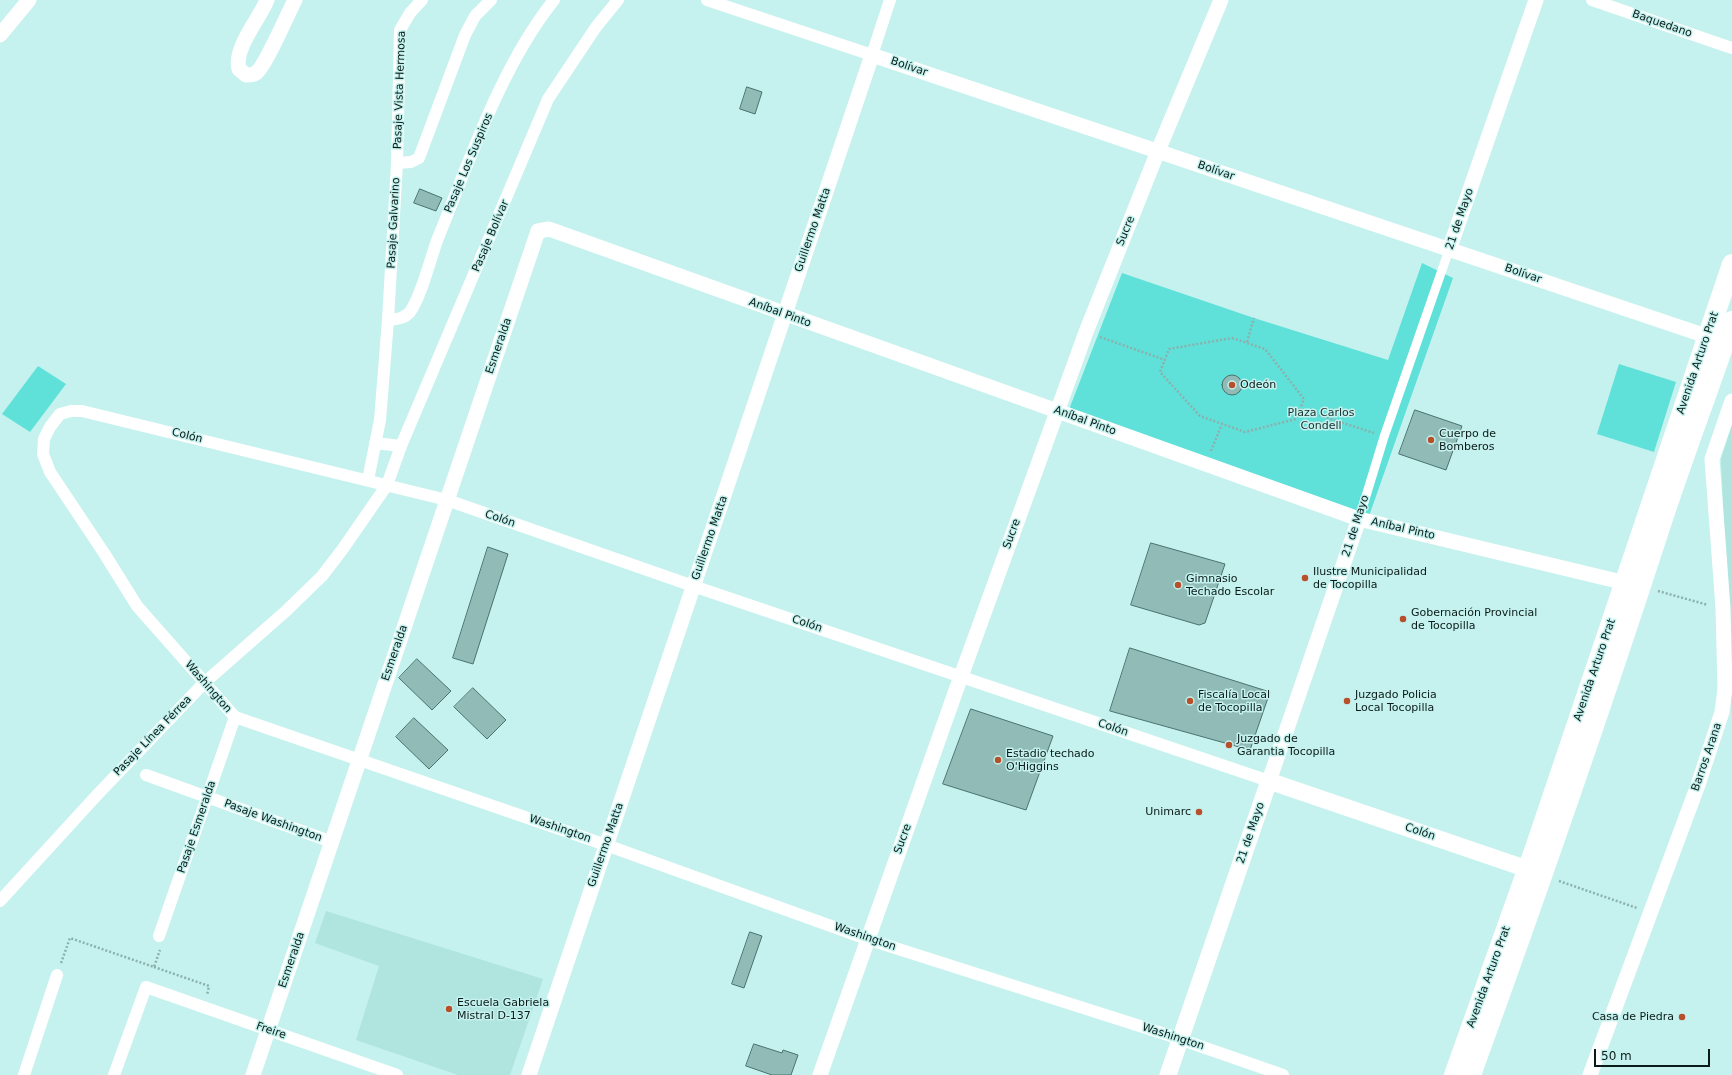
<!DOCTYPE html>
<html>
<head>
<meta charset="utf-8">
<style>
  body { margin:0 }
  #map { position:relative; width:1732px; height:1075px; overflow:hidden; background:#c5f2ee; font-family:"DejaVu Sans",sans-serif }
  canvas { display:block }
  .scale { position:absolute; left:1594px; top:1049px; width:116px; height:18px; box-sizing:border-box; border:2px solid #0a1b19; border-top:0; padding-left:5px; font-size:12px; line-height:14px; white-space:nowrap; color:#0a1b19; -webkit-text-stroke:3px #c5f2ee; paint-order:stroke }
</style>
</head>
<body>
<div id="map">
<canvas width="1732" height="1075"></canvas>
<div class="scale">50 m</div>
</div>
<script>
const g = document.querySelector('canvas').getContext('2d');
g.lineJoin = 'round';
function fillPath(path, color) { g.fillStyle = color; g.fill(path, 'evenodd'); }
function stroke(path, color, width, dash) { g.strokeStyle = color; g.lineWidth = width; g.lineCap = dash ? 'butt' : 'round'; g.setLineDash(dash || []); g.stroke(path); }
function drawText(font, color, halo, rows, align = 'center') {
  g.font = font + ' "DejaVu Sans",sans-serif'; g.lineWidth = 3; g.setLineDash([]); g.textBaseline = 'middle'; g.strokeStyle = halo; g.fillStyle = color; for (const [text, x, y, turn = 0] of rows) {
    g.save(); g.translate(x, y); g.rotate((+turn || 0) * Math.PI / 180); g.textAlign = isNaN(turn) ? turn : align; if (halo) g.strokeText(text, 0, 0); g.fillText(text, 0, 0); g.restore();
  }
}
const built = new Path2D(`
  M1732,425V717L1721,459Z
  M326,911L543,979L510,1075H458L356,1040L379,966L315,943Z`);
const green = new Path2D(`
  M1422,263L1453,278L1369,516L1068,412L1122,273L1254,318L1388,360Z
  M1619,364L1676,382L1654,452L1597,434Z
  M38,366L66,384L30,432L2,414Z`);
const building = new Path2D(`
  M747,87L762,92L755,114L740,109Z
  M420,189L442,198L436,211L414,203Z
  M1222 385a10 10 0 1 1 20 0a10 10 0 1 1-20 0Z
  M1415,410L1462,426L1446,470L1399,454Z
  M1151,543L1225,564L1205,623L1199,625L1131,605Z
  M488,547L508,554L473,664L453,658Z
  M1130,648L1270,692L1250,750L1110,711Z
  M417,659L451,691L432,710L399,678Z
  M473,688L506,720L487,739L454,707Z
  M971,709L1053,736L1026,810L943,784Z
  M414,718L448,750L429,769L396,737Z
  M750,932L762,936L744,988L732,984Z
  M754,1044L782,1053L783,1050L798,1055L791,1075H772L746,1066Z`);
const path = new Path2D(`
  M1100,337L1165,360
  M1232,338L1265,349L1304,399L1296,419L1245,432L1200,416L1160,372L1169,349Z
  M1247,342L1254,318
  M1300,409L1374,433
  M1211,451L1222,424
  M1658,591L1708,605
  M1559,881L1637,908
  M61,963L70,938L154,967L160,950
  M154,967L209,986L207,995`);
const pedestrian = new Path2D(`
  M1359,519L1384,437L1449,250`);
const minor = new Path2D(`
  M707,0L872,55L890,0
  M1592,0L1732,48
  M397,163L400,30L410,13L422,0
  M388,320C396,319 404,319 410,312C422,295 430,259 438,238C470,160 501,66 554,0
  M375,443L401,446
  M368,480L380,420L388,320L397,163L411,162L419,158L465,35L475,16L491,0
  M146,775L332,842
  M1269,781L693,586L447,500L82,411H71L60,414L50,427L44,439L43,454L50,472L104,553L137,606L235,717L606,845L867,939L1168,1035L1283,1075
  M0,901L97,795L204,683L286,611L322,576L342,550L387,485L401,446L548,99L596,27L618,0
  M159,936L235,717
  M24,1075L57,975
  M114,1075L146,987L397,1075`);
const tertiary = new Path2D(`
  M267,0C260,18 233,49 239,69L246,75C249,75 253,75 256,73C265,67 288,13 295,0
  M0,35L29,0
  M1449,250L1536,0
  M1269,781L1359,519
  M253,1075L538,231L549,229L1359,519L1634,585
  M529,1075L872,55L1718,340
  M820,1075L955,693L1086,332L1158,151L1221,0
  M1590,1075L1698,785L1722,712L1725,689L1723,608L1712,459L1732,401`);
const secondary = new Path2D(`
  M1168,1075L1269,781L1539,873`);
const trunk = new Path2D(`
  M1454,1075L1536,845L1732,264
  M1471,1075C1536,896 1598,718 1657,537C1680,465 1708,393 1732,321`);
const markers = [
  [1232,385,4,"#b74f2a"],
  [1431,440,4,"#b74f2a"],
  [1305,578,4,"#b74f2a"],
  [1178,585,4,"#b74f2a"],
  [1403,619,4,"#b74f2a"],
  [1190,701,4,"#b74f2a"],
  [1347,701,4,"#b74f2a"],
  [1229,745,4,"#b74f2a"],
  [998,760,4,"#b74f2a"],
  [1199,812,4,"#b74f2a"],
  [449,1009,4,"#b74f2a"],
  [1682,1017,4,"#b74f2a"]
];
const streetNames = [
  ["Baquedano",1662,24,19],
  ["Bolívar",909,67,19],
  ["Pasaje Vista Hermosa",400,90,-88],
  ["Pasaje Los Suspiros",469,163,-67],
  ["Bolívar",1216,171,19],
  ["21 de Mayo",1460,219,-71],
  ["Pasaje Galvarino",394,223,-87],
  ["Guillermo Matta",813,230,-71],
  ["Sucre",1126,231,-68],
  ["Pasaje Bolívar",491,236,-67],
  ["Bolívar",1523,274,19],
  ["Aníbal Pinto",780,313,20],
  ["Esmeralda",499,346,-71],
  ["Avenida Arturo Prat",1698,363,-71],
  ["Aníbal Pinto",1085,421,20],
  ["Colón",187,436,14],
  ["Colón",500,519,19],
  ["21 de Mayo",1356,526,-72],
  ["Aníbal Pinto",1403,529,13],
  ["Sucre",1012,534,-70],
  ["Guillermo Matta",710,538,-71],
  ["Colón",807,624,19],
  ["Esmeralda",395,653,-71],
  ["Avenida Arturo Prat",1595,670,-71],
  ["Washington",208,687,49],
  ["Colón",1113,728,19],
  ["Pasaje Línea Férrea",153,736,-46],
  ["Barros Arana",1707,757,-71],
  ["Pasaje Washington",273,821,20],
  ["Pasaje Esmeralda",197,827,-71],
  ["Washington",560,829,19],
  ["Colón",1420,832,19],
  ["21 de Mayo",1251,833,-71],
  ["Sucre",903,839,-70],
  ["Guillermo Matta",606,845,-71],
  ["Washington",865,937,19],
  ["Esmeralda",292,960,-71],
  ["Avenida Arturo Prat",1489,977,-70],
  ["Freire",271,1031,19],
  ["Washington",1173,1037,18]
];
const poiNames = [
  ["Odeón",1240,385],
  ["Cuerpo de",1439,434],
  ["Bomberos",1439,447],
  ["Ilustre Municipalidad",1313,572],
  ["de Tocopilla",1313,585],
  ["Gimnasio",1186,579],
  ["Techado Escolar",1186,592],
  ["Gobernación Provincial",1411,613],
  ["de Tocopilla",1411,626],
  ["Fiscalía Local",1198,695],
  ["de Tocopilla",1198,708],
  ["Juzgado Policia",1355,695],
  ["Local Tocopilla",1355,708],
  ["Juzgado de",1237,739],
  ["Garantia Tocopilla",1237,752],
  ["Estadio techado",1006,754],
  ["O'Higgins",1006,767],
  ["Unimarc",1191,812,"right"],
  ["Escuela Gabriela",457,1003],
  ["Mistral D-137",457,1016],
  ["Casa de Piedra",1674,1017,"right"]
];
const parkNames = [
  ["Plaza Carlos",1321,413],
  ["Condell",1321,426]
];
fillPath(built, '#afe4df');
fillPath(green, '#5fe1d9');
fillPath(building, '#90bbb7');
stroke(building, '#4a726f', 1);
stroke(path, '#8cb0ad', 2.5, [2, 2]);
stroke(pedestrian, '#fff', 9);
stroke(minor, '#fff', 12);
stroke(tertiary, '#fff', 15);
stroke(secondary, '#fff', 17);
stroke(trunk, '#fff', 20);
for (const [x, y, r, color] of markers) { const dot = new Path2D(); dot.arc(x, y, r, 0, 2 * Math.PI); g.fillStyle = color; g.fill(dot); stroke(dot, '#c5f2ee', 1.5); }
drawText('11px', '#0a1b19', '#c5f2ee', streetNames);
drawText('11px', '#0a1b19', '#c5f2ee', poiNames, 'left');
drawText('11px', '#19302e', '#c5f2ee', parkNames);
</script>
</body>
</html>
